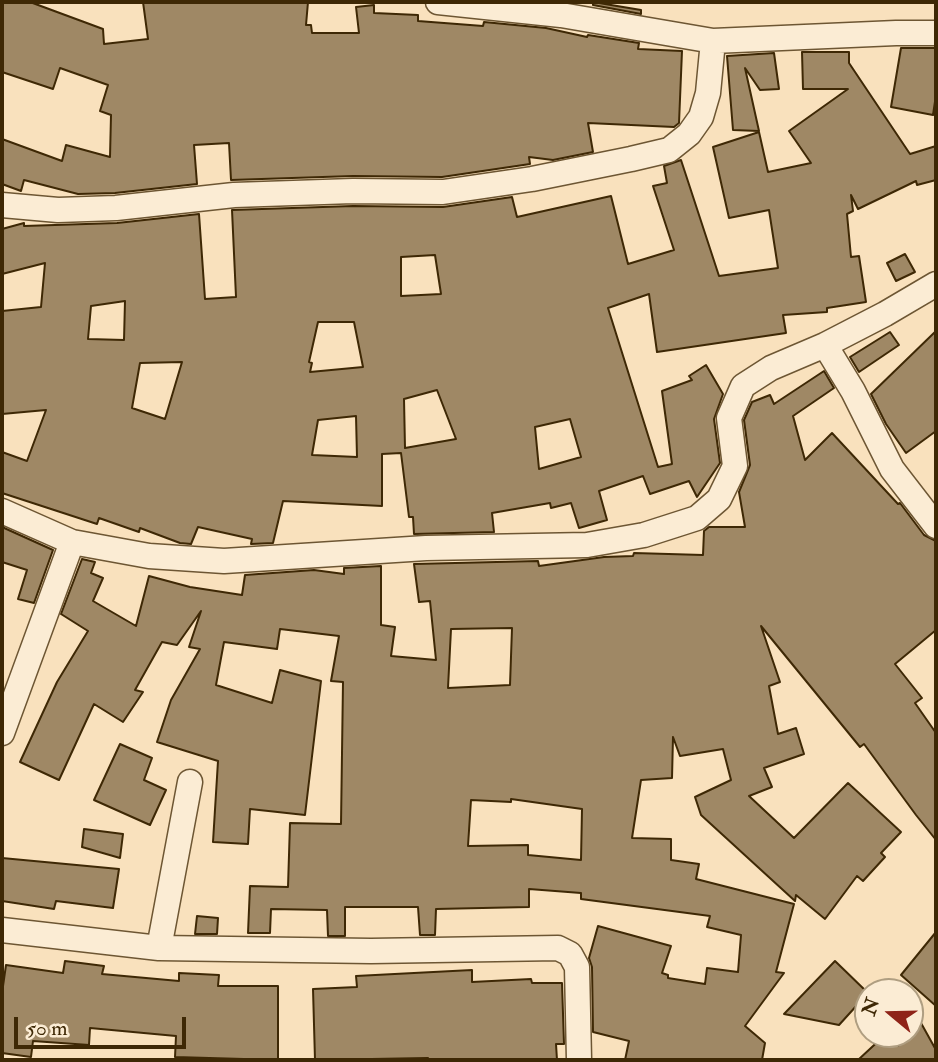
<!DOCTYPE html>
<html>
<head>
<meta charset="utf-8">
<style>
  body { margin:0 }
  #map { position:relative; width:938px; height:1062px; overflow:hidden; background:#f9e1bd; font-family:"IM FELL Double Pica",serif }
  canvas { display:block }
  .frame { position:absolute; inset:0; border:4px solid #3e2805; pointer-events:none }
  .north { position:absolute; left:854px; top:978px; width:70px; height:70px; box-sizing:border-box; background:#fbecd4; border:2px solid #af9e81; border-radius:50%; rotate:289deg; font-size:19px; font-weight:700; line-height:28px; text-align:center; color:#3e2805 }
  .north::after { content:''; display:block; margin:auto; width:24px; height:32px; background:#8f2418; clip-path:polygon(50% 0,100% 100%,50% 72%,0 100%) }
  .scale { position:absolute; left:14px; top:1017px; width:172px; height:32px; box-sizing:border-box; border:4px solid #3e2805; border-top:0; padding-left:9px; font-size:21px; line-height:24px; white-space:nowrap; color:#3e2805; -webkit-text-stroke:5px #fbecd4; paint-order:stroke }
</style>
</head>
<body>
<div id="map">
<canvas width="938" height="1062"></canvas>
<div class="frame"></div>
<div class="north">N</div>
<div class="scale">50 m</div>
</div>
<script>
const g = document.querySelector('canvas').getContext('2d');
g.lineJoin = 'round';
function fillPath(path, color) { g.fillStyle = color; g.fill(path, 'evenodd'); }
function stroke(path, color, width, dash) { g.strokeStyle = color; g.lineWidth = width; g.lineCap = dash ? 'butt' : 'round'; g.setLineDash(dash || []); g.stroke(path); }
const building = new Path2D(`
  M2,2H30L103,29L104,44L148,39L143,2H308L306,25H311L312,33H359L356,7L374,5V13L418,15V21L483,26L484,22L546,28L587,37L588,35L639,43L638,49L682,51L679,123L674,127L588,123L593,152L553,160L529,157L530,164L442,177L353,176L231,180L229,143L194,145L197,184L115,193L78,194L24,180L21,191L2,184V139L62,161L66,145L110,157L111,115L100,111L108,85L60,68L53,89L2,72Z
  M593,2L641,10V14L593,5Z
  M901,48H936V95L933,115L891,107Z
  M802,52H849V63L910,154L936,146V180L917,185L916,181L858,209L851,195L853,211L847,214L851,257L859,256L866,302L827,308V312L783,315L786,333L657,352L649,294L608,308L658,467L672,464L662,391L692,380L689,376L706,365L723,394L714,419L720,463L697,497L689,481L650,494L643,476L599,491L607,520L579,528L571,503L551,508L550,503L492,513L494,532L414,534L413,517H409L401,453L382,454V506L283,501L273,543L251,544L252,539L198,527L191,544L180,543L140,528L139,532L99,518L97,524L2,493V452L27,461L46,410L2,414V311L41,307L45,263L2,274V229L24,223V226L117,223L199,214L205,299L236,297L232,210L353,206L443,207L512,197L517,217L611,196L628,264L674,250L653,186L667,183L664,166L681,160L719,276L778,268L769,210L729,218L713,147L759,132L768,172L811,163L789,131L848,89H803ZM435,255L441,294L401,296V257ZM125,301L124,340L88,339L91,306ZM318,322H354L363,367L310,372L312,363L309,362ZM182,362L165,419L132,408L140,363ZM437,390L456,439L405,448L404,399ZM356,416L357,457L312,455L318,420ZM570,419L581,457L539,469L535,427Z
  M774,53L779,89L760,90L745,68L759,131L733,130L727,56Z
  M905,254L915,272L896,281L887,263Z
  M936,331V431L906,453L886,424L871,394Z
  M890,332L899,345L859,372L850,357Z
  M824,371L834,388L793,416L805,460L832,433L898,504L900,503L924,535L936,541V630L895,664L922,698L915,703L936,733V840L916,815L864,744L860,747L761,626L780,682L769,686L778,734L796,728L804,754L764,768L772,787L749,796L794,838L848,783L901,832L881,853L885,857L863,881L857,876L825,919L796,895L795,901L701,815L695,797L731,780L723,749L680,756L673,737L672,778L641,780L632,838L671,839V860L699,864L696,879L794,904L776,972L784,973L745,1026L765,1043L762,1060H625L629,1041L593,1032L592,967L589,958L598,926L671,946L662,973L668,975V978L705,984L707,968L738,972L741,935L707,927L710,916L581,899V893L529,889V907L436,909L435,935H420L418,907H345V936H328L327,910L271,909L270,933H248L250,886L288,887L290,823L341,824L343,682L331,681L339,636L280,629L277,649L224,642L216,685L272,703L280,670L321,681L305,815L250,809L248,844L213,842L218,761L157,742L171,700L200,649L189,647L201,611L177,645L162,642L135,690L143,692L123,722L94,704L59,780L20,762L57,682L88,631L61,614L82,559L95,562L91,573L103,578L93,601L136,626L149,576L190,587L242,595L245,575L314,570L344,574V568L381,566V625L395,627L391,656L436,660L430,601L419,602L414,564L538,561L539,566L604,557L633,556L634,553L703,555L704,531L709,527H745L739,492L750,465L744,420L752,402L770,395L774,404ZM512,628L510,685L448,688L451,629ZM511,799L582,809L581,860L528,855V845L468,846L471,800L511,802Z
  M2,527L53,550L34,603L18,599L27,570L2,562Z
  M120,744L152,758L144,780L166,790L150,825L94,800Z
  M84,829L123,834L120,858L82,847Z
  M2,858L119,869L113,908L56,901L54,909L2,901Z
  M197,916L218,918L217,934H195Z
  M936,932V1006L901,975Z
  M65,961L104,966L102,974L179,981V973L219,975L218,986H278V1060L175,1057L176,1036L90,1028L89,1045L33,1041L31,1057L2,1053V993L6,965L63,973Z
  M835,961L868,993L839,1025L784,1014Z
  M472,970V982L531,979L532,983H562L564,1044H556L557,1060H428V1058L315,1060L313,989L357,987L356,976Z
  M921,1023L936,1050V1060H858L886,1034L898,1046Z`);
const minor = new Path2D(`
  M438,2L561,15L713,41L896,33H936
  M2,205L58,210L116,208L234,195L353,191L443,192L532,179L631,159L669,150L689,134L701,117L708,93L713,41
  M825,345L853,391L892,469L936,526
  M2,511L72,542L149,556L224,561L426,548L587,545L644,535L697,518L719,499L735,466L729,418L743,386L771,368L825,345L885,314L936,284
  M2,733L72,542
  M2,930L159,948L371,951L558,948L570,954L577,967L579,1060
  M159,948L190,782`);
fillPath(building, '#9f8865');
stroke(building, '#3e2805', 2);
stroke(minor, '#6d5633', 27);
stroke(minor, '#fbecd4', 24);
</script>
</body>
</html>
